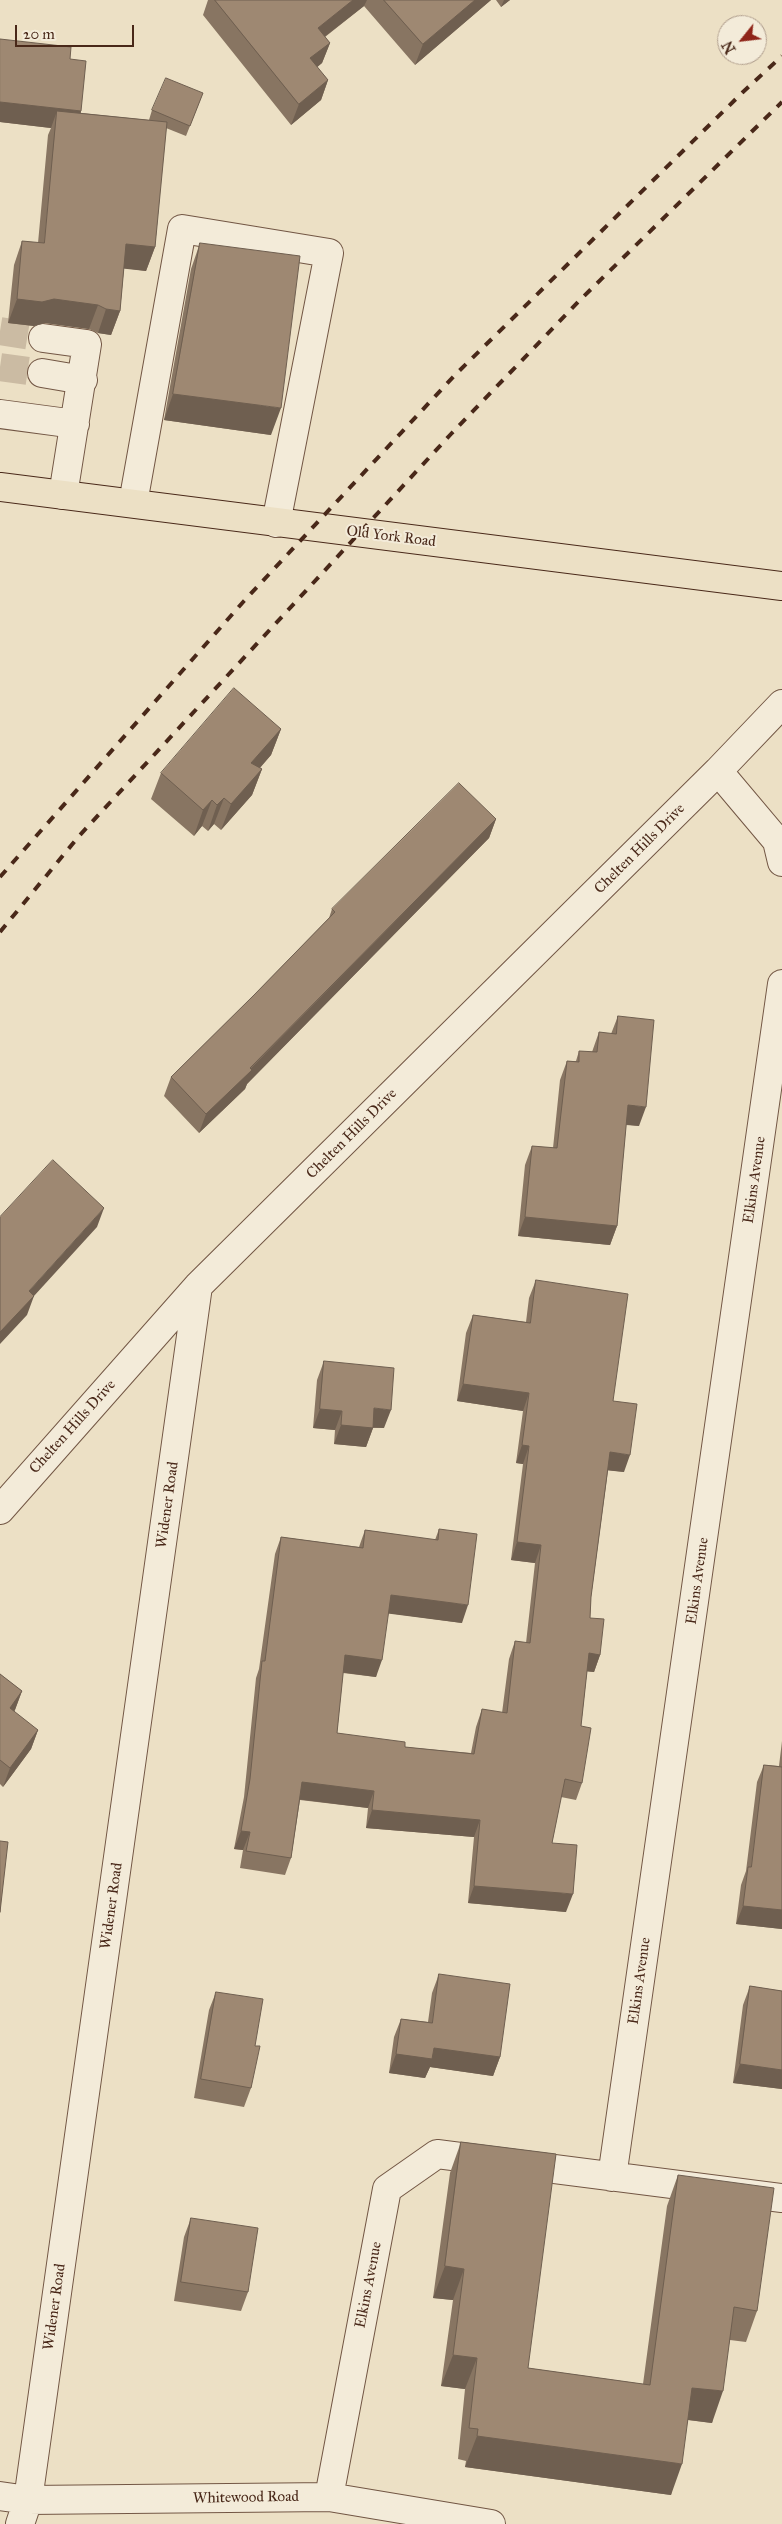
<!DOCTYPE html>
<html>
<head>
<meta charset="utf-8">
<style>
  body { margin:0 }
  #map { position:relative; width:782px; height:2524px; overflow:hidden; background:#ece0c5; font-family:"IM FELL Great Primer",serif }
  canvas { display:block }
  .north { position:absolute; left:717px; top:15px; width:50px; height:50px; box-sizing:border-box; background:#f3ebd9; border:1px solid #af9d8c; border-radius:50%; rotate:241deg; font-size:14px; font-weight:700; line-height:20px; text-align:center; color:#492819 }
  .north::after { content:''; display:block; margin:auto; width:18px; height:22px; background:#8f2418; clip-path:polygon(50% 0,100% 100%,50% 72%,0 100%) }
  .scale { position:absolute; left:15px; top:25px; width:119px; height:22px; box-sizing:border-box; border:2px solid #492819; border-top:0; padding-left:6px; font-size:15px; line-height:18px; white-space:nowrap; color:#492819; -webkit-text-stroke:4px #f3ebd9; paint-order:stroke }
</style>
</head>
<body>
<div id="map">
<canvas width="782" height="2524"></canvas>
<div class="north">N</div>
<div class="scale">20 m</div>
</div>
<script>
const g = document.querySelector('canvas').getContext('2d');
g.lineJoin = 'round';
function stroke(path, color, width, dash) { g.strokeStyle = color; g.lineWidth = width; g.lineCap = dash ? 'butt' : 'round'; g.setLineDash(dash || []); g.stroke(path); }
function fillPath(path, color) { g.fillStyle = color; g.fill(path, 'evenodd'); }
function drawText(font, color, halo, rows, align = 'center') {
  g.font = font + ' "IM FELL Great Primer",serif'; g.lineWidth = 4; g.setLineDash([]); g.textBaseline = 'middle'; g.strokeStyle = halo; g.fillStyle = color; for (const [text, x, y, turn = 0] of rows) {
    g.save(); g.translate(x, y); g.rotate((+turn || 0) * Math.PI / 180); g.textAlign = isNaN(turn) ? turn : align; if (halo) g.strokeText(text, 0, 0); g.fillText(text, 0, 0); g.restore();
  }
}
const minorTunnel = new Path2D(`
  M0,331L43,338
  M0,367L42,373`);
const minor = new Path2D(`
  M43,338L87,344L63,495
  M42,373L83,380
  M0,414L75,424
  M133,503L182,229L329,253L276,523
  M782,704L718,771L777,841L782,862
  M0,1510L198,1286L718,771
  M612,2177L782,984
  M0,2496L28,2500L329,2497L491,2524
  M329,2497L387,2189L437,2154L782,2198
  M20,2524L28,2500L198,1286`);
const highway = new Path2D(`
  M0,487L782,586`);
const rail = new Path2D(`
  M0,877L244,601L455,375L743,92L782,56
  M0,932L79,836L451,434L580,300L782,102`);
const wall = new Path2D(`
  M208,0H491L415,65L364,6L325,37L330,43L322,63L317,67L328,80L321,100L291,125L203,15Z
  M496,0H510L501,7Z
  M0,39L70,59L81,111V113L149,120L152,110L203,93L186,136L166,128L155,247L146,271L124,268L120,311L111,335L98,333L89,329L45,323L34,326L8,323L14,265L22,241L38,243L48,135L51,128L0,122Z
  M200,243L271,435L164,420L191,269Z
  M281,729L271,755L260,768L262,769L252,795L221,830L214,824L208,831L202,826L194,836L151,799L161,773Z
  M496,819L489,838L247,1084L245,1089L199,1133L164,1096L171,1077L254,995L329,918L332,909Z
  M618,1016L639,1126L626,1125L617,1226L610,1245L518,1236L525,1165L532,1146L553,1148L560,1080L567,1061H576L579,1051L592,1052L599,1032L611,1034Z
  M536,1280L613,1401L624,1472L608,1470L591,1597L590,1618L600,1655L594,1672L587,1671L581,1726L582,1783L576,1800L561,1797L552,1843L566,1912L468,1903L474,1837L366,1828L368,1808L300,1800L291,1858L285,1875L240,1868L243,1850L234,1849L244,1797L256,1678L259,1669L275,1554L281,1537L359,1547L365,1530L435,1540L439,1529L462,1623L388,1613L376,1677L343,1673L337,1733L405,1747L471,1753L476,1727L482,1709L502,1713L509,1659L515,1641L526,1643L535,1563L511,1560L523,1464L516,1463L523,1411L457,1401L466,1333L473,1315L526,1322L529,1298Z
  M324,1361L384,1428H373L366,1447L334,1444L335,1430L313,1428L317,1380Z
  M0,1674L22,1691L14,1712L38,1730L31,1749L3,1787L0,1784Z
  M782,1741V1929L736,1924L741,1885L746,1871L757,1782L764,1765L779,1766Z
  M439,1974L500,2057L493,2076L430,2067L425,2078L389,2073L394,2037L401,2019L428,2022L432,1993Z
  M750,1986L782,1991V2089L733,2083L743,2005Z
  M216,1992L255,2046L251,2088L244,2107L194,2098L209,2010Z
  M461,2142L528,2368L643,2384L667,2206L678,2175L757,2311L746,2342L730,2340L712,2423L688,2420L671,2495L465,2467L466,2461L458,2459L465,2389L441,2386L453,2300L433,2298L450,2173Z
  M191,2218L248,2292L241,2311L174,2301L184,2237Z`);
const shadedWall = new Path2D(`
  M353,0H367L364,6L310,48L318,28Z
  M475,0H491L415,65L423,44Z
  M504,0H510L501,7Z
  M330,43L322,63L303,79L310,58Z
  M328,80L321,100L291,125L299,104Z
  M0,102L81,111L74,130L57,111L51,128L0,122Z
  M126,244L155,247L146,271L118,268Z
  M17,299H54L98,305L89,329L45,323L34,326L8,323Z
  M106,309L120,311L111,335L98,333Z
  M173,394L281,408L271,435L164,420Z
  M281,729L271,755L241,789L251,763Z
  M262,769L252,795L221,830L231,804Z
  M224,798L214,824L208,831L217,805Z
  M212,800L202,826L194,836L203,810Z
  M496,819L489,838L247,1084L245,1089L199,1133L206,1114Z
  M628,1105L646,1107L639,1126L621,1124Z
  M104,1208L97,1227L34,1296L27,1315L0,1344V1332L29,1291Z
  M525,1217L617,1226L610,1245L518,1236Z
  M463,1384L529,1393L523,1411L457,1401Z
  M374,1408L391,1410L384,1428L368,1427L373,1428L366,1447L334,1444L341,1425Z
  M320,1409L342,1411L335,1430L313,1428Z
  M522,1445L529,1446L523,1464L516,1463Z
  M610,1452L630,1455L624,1472L604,1470Z
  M517,1542L541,1545L535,1563L511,1560Z
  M391,1595L468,1605L462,1623L384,1613Z
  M589,1653L600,1655L594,1672L582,1671Z
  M345,1655L382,1660L376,1677L339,1672Z
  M22,1691L15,1710L3,1727L10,1708Z
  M38,1730L31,1749L3,1787L10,1768Z
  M302,1782L374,1791L368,1808L296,1799Z
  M372,1810L480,1820L474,1837L366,1828Z
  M241,1831L250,1832L243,1850L234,1849Z
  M474,1886L573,1894L566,1912L468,1903Z
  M743,1906L782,1910V1929L736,1924Z
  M434,2048L500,2057L493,2076L430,2067L425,2078L389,2073L396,2054Z
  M740,2064L782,2070V2089L733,2083Z
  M445,2266L464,2269L453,2300L433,2298Z
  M453,2355L477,2358L465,2389L441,2386Z
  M692,2388L723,2391L712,2423L681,2419Z
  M477,2436L682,2464L671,2495L465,2467Z`);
const building = new Path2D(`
  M215,0H353L318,28L330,43L310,58L328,80L299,104Z
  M384,0H475L423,44Z
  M0,39L71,47L70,59L86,61L81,111L0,102Z
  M166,78L203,93L190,126L152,110Z
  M57,111L167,122L155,247L126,244L120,311L106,309L98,305L54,299L42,302L17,299L22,241L44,243Z
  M200,243L300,256L281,408L173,394Z
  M234,688L281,729L251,763L262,769L231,804L224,798L217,805L212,800L203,810L161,773Z
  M459,783L496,819L250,1068L252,1070L206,1114L171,1077L254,995L335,912L332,909Z
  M618,1016L654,1020L646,1107L628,1105L617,1226L525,1217L532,1146L557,1148L567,1061L579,1062V1051L597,1052L599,1032L616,1034Z
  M53,1160L104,1208L29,1291L34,1296L0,1332V1217Z
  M536,1280L628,1294L613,1401L637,1404L630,1455L610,1452L591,1597L590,1618L604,1619L600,1655L589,1653L581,1726L591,1728L582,1783L565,1779L552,1843L577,1845L573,1894L474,1886L480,1820L372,1810L374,1791L302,1782L291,1858L246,1851L250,1832L241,1831L250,1779L262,1661H265L281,1537L363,1548L365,1530L438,1540L439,1529L477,1534L468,1605L391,1595L382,1660L345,1655L337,1733L405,1742V1747L474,1754L482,1709L507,1713L515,1641L530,1643L541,1545L517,1542L529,1446L522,1445L529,1393L463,1384L473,1315L530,1323Z
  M324,1361L394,1368L391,1410L374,1408L373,1428L341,1425L342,1411L320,1409Z
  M0,1674L22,1691L10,1708L38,1730L10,1768L0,1760Z
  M764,1765L782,1767V1910L743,1906L748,1867H751Z
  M0,1841L8,1842L0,1912Z
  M439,1974L510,1984L500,2057L434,2048L432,2059L396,2054L401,2019L432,2023Z
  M750,1986L782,1991V2070L740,2064Z
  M216,1992L263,1999L255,2046H260L251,2088L201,2079Z
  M461,2142L556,2154L528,2368L650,2385L678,2175L774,2188L757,2311L734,2307L723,2391L692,2388L682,2464L477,2436L478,2429L469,2428L477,2358L453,2355L464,2269L445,2266Z
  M191,2218L258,2228L248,2292L181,2282Z`);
const streetNames = [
  ["Old York Road",391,537,7],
  ["Chelten Hills Drive",640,849,-45],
  ["Chelten Hills Drive",352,1134,-45],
  ["Elkins Avenue",755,1180,-82],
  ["Chelten Hills Drive",73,1427,-48],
  ["Widener Road",168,1505,-82],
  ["Elkins Avenue",698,1581,-82],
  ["Widener Road",112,1906,-82],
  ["Elkins Avenue",640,1981,-82],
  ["Elkins Avenue",369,2285,-79],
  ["Widener Road",55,2307,-82],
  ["Whitewood Road",246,2498,-1]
];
stroke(minorTunnel, '#cbbba3', 28, [28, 14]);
stroke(minor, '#725644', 30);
stroke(highway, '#492819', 30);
stroke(minor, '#f3ebd9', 28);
stroke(highway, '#ece0c5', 28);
stroke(rail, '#492819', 4, [9, 9]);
fillPath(wall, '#887562');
fillPath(shadedWall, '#6f5f50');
fillPath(building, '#9e8872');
stroke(building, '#6f5f50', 1);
drawText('15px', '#492819', '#f3ebd9', streetNames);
</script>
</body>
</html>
